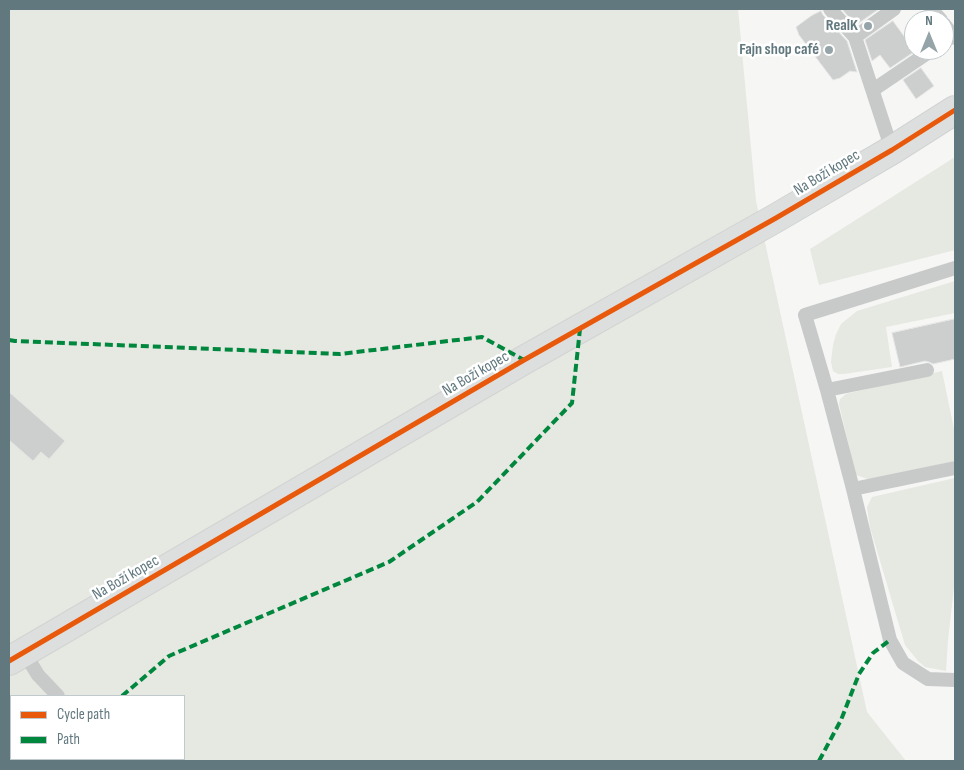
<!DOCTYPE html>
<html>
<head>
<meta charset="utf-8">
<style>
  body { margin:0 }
  #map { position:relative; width:964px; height:770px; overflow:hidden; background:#f6f6f5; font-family:"Sofia Sans Condensed",sans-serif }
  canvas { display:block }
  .frame { position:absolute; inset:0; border:10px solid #61787f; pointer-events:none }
  .legend { position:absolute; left:10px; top:695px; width:175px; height:65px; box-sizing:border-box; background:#fff; border:1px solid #c0c9cc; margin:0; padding:6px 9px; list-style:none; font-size:15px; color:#61787f }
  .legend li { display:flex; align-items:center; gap:10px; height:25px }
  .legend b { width:25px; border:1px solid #c0c9cc }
  .north { position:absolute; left:904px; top:10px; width:50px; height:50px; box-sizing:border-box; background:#fff; border:1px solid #c0c9cc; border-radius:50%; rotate:0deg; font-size:14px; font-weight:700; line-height:20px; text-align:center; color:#61787f }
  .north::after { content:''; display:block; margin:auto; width:18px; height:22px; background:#95a4a8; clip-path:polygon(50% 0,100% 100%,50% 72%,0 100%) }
</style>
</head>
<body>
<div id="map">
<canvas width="964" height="770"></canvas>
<div class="frame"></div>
<ul class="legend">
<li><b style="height:6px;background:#e8590c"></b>Cycle path</li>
<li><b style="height:6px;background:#00873e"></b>Path</li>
</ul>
<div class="north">N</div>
</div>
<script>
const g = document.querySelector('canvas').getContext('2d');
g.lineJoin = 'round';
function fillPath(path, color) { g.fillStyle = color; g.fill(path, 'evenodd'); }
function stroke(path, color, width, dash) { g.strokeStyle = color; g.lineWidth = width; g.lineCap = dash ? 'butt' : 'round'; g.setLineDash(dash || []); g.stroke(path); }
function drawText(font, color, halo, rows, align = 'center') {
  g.font = font + ' "Sofia Sans Condensed",sans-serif'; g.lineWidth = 5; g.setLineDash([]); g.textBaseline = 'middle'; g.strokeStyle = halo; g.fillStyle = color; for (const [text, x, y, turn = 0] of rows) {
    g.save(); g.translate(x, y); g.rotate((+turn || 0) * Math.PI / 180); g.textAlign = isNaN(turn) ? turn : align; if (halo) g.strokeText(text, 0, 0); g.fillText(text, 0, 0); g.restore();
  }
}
const green = new Path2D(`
  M9,9H738L756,201L867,712L906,761H9ZM11,696H184V759H11Z
  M955,157V250L819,285L810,249Z
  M955,281V313L886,327L892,367L844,374H838L833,371L831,362L833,345L836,334L841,324L857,311Z
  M942,371L955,434V461L871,480L856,475L839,404L840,399L846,394Z
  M955,478V586L954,587L948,640L946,671L925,667L918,661L905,645L870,527L867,507L872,497Z`);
const building = new Path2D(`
  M842,9H879L856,25Z
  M821,11L823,15L847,41L857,72L850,71L840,78L833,80L799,35L796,27L811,16Z
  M893,21L914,50V52L890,68L880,55L872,61L865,40Z
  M921,68L934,86L916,99L903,80Z
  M955,319V359L933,364L929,362L925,361L900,367L892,333Z
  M9,392L65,441L49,459L41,452L33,461L9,440Z`);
const lane = new Path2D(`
  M830,9L855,37
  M931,9L941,20
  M944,24L955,38
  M873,90L932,50
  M892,150L855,37L894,9
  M955,268L805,315L827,390L853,489L890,640L903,663L928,679L955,680
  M827,390L927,370
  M853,489L955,468
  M24,652L38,675L58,696`);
const primary = new Path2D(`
  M9,661L524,360L776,218L892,150L955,110`);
const quiet = new Path2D(`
  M9,340L15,341L340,354L482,337L524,360
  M122,696L169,656L389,562L477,502L572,403L580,329
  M9,751L11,750
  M819,761L841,720L859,674L873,653L890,640`);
const cycleway = new Path2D(`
  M9,661L524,360L776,218L892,150L955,110`);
const markers = [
  [868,26,5,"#95a4a8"],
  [829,50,5,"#95a4a8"]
];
const poiNames = [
  ["RealK",858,26],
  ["Fajn shop café",819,50]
];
const streetNames = [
  ["Na Boží kopec",827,173,-31],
  ["Na Boží kopec",476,374,-30],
  ["Na Boží kopec",126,578,-30]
];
fillPath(green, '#e6e8e2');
fillPath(building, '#cdcfcf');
stroke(building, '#e5e5e4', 1);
stroke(primary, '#d2d3d3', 30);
stroke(lane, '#c8caca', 14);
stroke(primary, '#dddfdf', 28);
stroke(quiet, '#00873e', 4, [8, 4]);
stroke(cycleway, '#e8590c', 5);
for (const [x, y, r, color] of markers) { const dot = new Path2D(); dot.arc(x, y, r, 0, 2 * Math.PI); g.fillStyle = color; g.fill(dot); stroke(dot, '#fff', 2); }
drawText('bold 16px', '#61787f', '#fff', poiNames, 'right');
drawText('16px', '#61787f', '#fff', streetNames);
</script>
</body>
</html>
